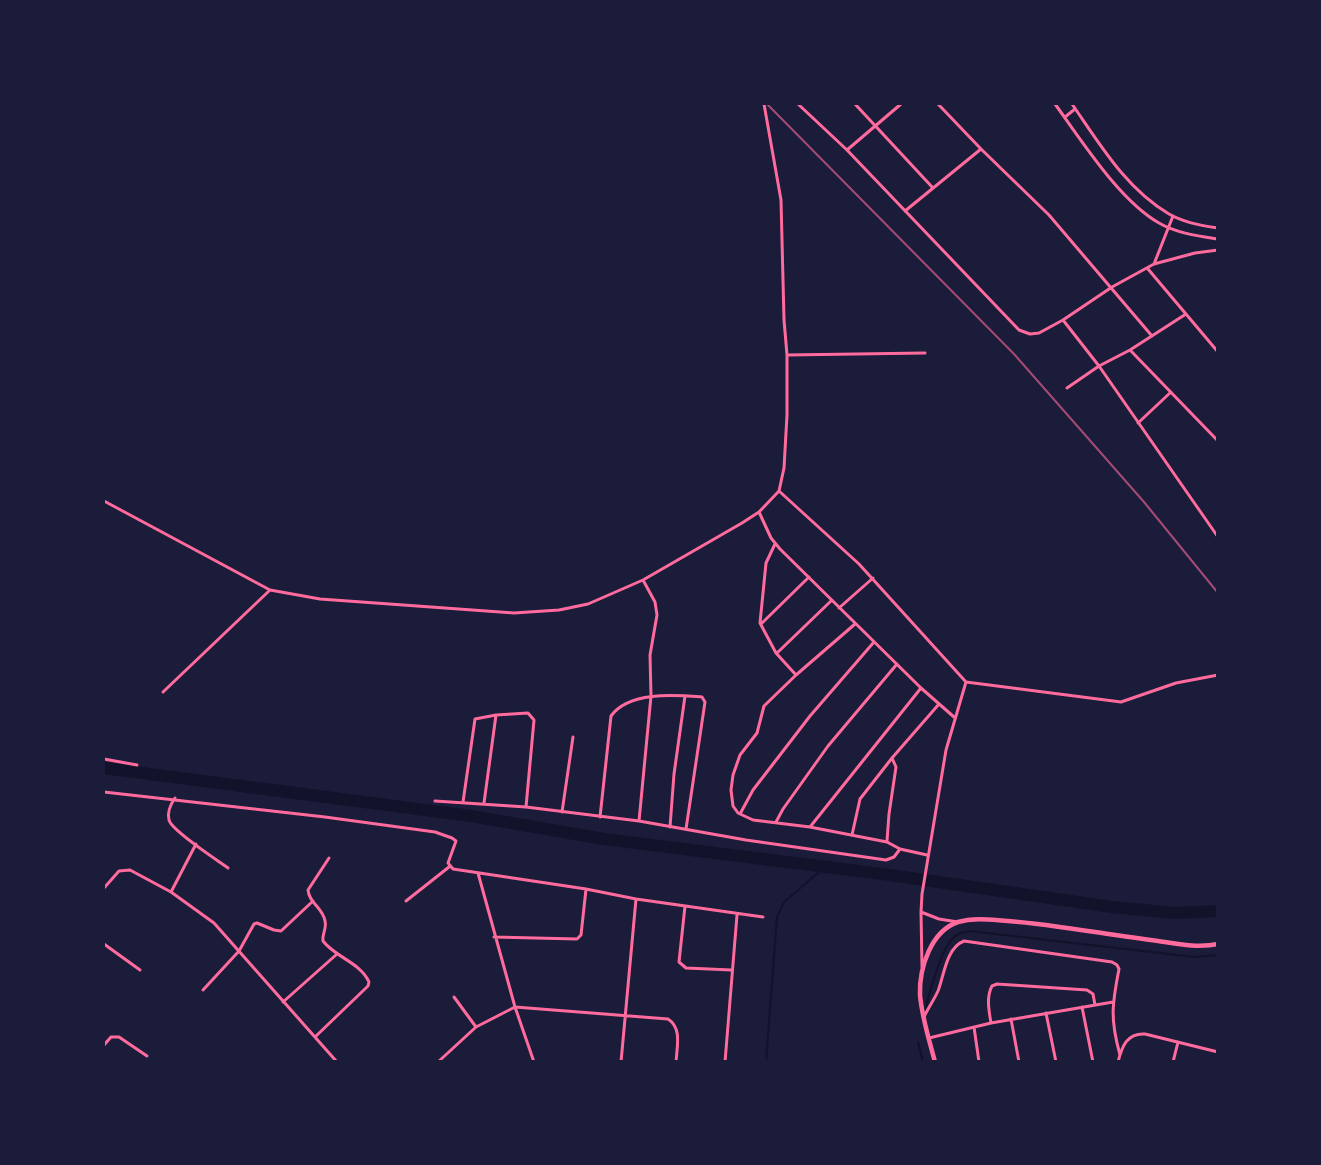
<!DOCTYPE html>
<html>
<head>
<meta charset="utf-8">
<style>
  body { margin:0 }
  #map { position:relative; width:1321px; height:1165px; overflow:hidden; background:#1b1b3a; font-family:Barlow,sans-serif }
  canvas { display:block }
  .frame { position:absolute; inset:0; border:105px solid #1b1b3a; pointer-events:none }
</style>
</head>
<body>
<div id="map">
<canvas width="1321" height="1165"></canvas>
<div class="frame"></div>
</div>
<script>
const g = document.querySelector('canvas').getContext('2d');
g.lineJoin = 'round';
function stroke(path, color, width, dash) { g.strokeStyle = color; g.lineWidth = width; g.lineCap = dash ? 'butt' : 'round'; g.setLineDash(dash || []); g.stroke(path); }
const stream = new Path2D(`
  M925,1012C928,997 940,955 949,943C954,935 960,933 969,931L1195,957L1218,955
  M918,1042L923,1062
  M766,1062L777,917L784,902L825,867`);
const river = new Path2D(`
  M104,768L471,816L604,839L890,875L1112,907L1175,913L1218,911`);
const minor = new Path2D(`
  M798,104L847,150L1019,330L1030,334L1039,333L1063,320L1112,287L1154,264L1195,253L1218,250
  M855,104L933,188
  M938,104L981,149L1049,215L1152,336
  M1055,104C1082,141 1119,200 1159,223C1176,233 1198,236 1218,239
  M1072,104C1099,143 1126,189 1169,214C1183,222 1202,226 1218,228
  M1065,117L1075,109
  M847,150L901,104
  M905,211L981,149
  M1154,264L1173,216
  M1148,269L1218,352
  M1063,320L1099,366L1218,537
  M1130,350L1218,441
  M787,355L925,353
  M1067,388L1099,366L1130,350L1186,314
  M1138,423L1171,392
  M779,491L859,564L966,682L1121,702L1176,683L1218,675
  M104,501L270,590L320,599L514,613L559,610L588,604L643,580L742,523L759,512L779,491L784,468L787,415V355L784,320L781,200L764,104
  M759,512L771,538L780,549L921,688L954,717
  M775,544L766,563L760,623L776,653L796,675
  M839,608L873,578
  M761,624L809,577
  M855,624L796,675L764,706L757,733L740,755L733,775L731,790L733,806L738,813L753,820L810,827L887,842L900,849L927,855
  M777,653L832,600
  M163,692L270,590
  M104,759L137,765
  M104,792L325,817L435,832L452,838L456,841L448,863L453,869L586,889L636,899L763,917
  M175,798C170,805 167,812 169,820C171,830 217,860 228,868
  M435,801L526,807L639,821L746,840L886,860L894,857L900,849
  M463,802L475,719L496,715L528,713L534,720L526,807
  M484,803L496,715
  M562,812L573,737
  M740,814L753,790L810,716L874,642
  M600,817L611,716C629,691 675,695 702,697L705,702L686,829
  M639,821L651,696L650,655L657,615L655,602L643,580
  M776,822L783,809L828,746L897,664
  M670,827L674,774L685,696
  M810,827L921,688
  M852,835L860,799L892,758L939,704
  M887,841L889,814L896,767L892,758
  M478,873L515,1007L534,1062
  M104,888L119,871L130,870L171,892L214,923L337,1062
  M171,892L196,844
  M406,901L449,867
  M685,906L679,962L686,968L731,970
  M921,912L922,967
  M958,922L939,919L921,912L922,894L946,750L966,682
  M494,937L577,939L581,935L586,889
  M104,944L140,970
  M203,990L239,951L254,924L257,923L274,930L281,931L313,901
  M454,997L476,1027
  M283,1002L337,954
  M1082,1007L1093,1062
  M1046,1013L1056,1062
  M924,1017C928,1008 934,1000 938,991C944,976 946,948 964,941L1112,962L1117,965L1119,969C1112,1005 1110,1019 1120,1055
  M1011,1019L1019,1062
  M991,1023C989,1011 986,997 992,986L997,984L1087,990L1093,994L1095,1005
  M974,1027L979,1062
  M315,1037L368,986L369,982C361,963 335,957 323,941C322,934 327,928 325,921C323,908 309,903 308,890L329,858
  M929,1038L991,1023L1113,1002
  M104,1045L111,1037H119L147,1056
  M438,1062L476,1027L515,1007L668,1019C682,1028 677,1046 676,1062
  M621,1062L636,899
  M725,1062L737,915
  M1118,1062C1122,1046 1127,1033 1145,1034L1218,1052
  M1173,1062L1178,1042`);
const secondary = new Path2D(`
  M935,1062C929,1039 922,1018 920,995C919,968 931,931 958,922C975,917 992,920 1008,921C1059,925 1108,935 1158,941C1178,944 1198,948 1218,944`);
const rail = new Path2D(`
  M767,104L1014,354L1144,502L1218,593`);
stroke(stream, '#12122b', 2);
stroke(river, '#12122b', 12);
stroke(minor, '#ff6b9d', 3);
stroke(secondary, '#ff6b9d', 4.5);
stroke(rail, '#a44b75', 2);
</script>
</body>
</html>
